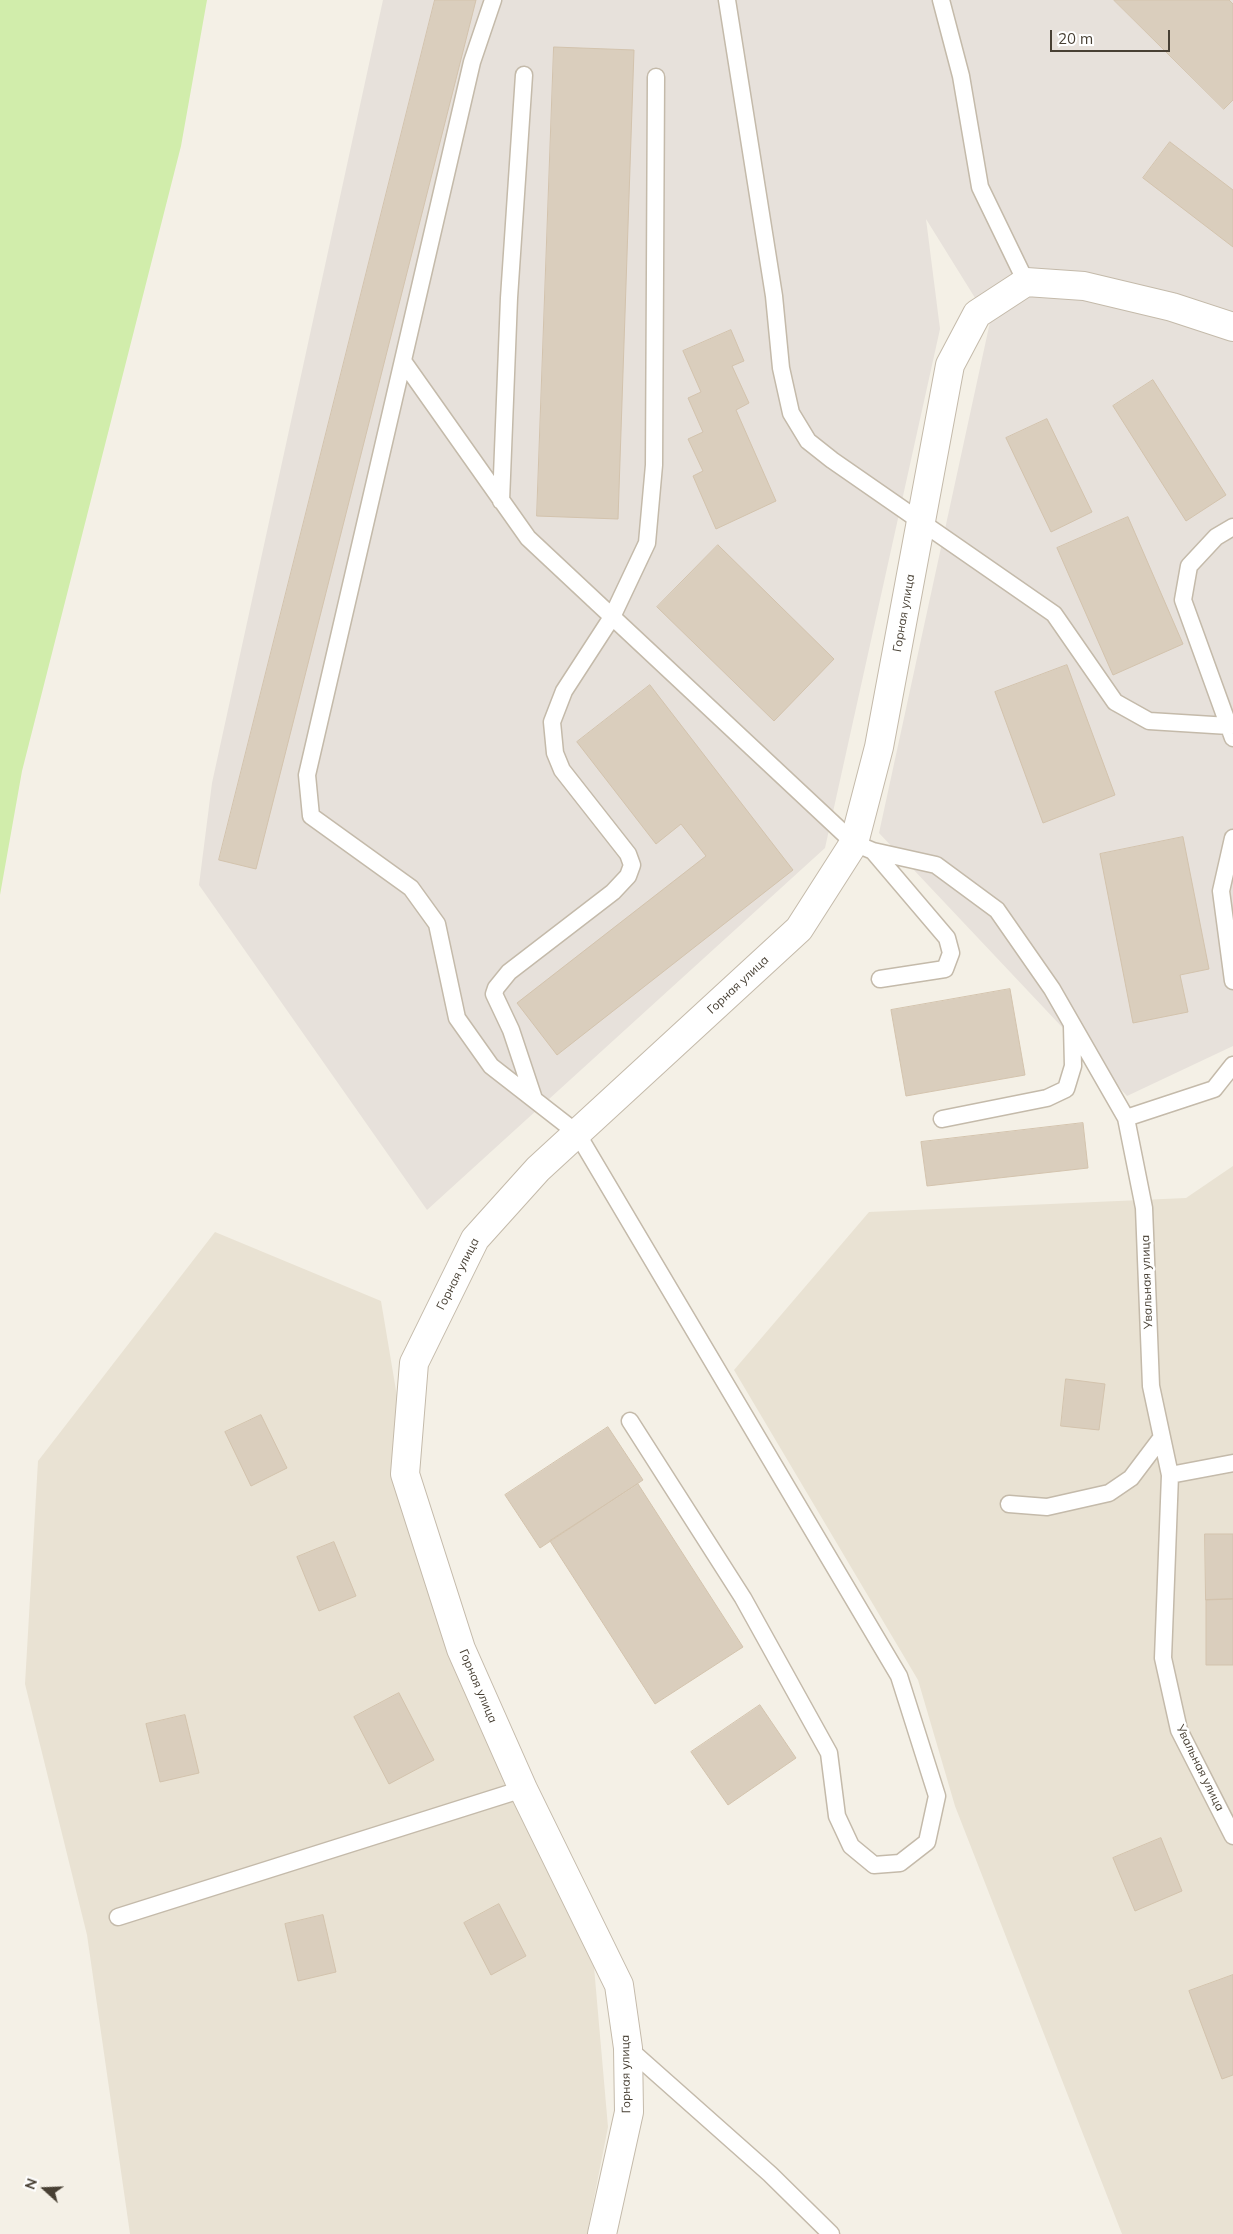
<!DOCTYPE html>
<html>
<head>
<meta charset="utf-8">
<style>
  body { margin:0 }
  #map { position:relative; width:1233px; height:2234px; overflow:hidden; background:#f4f0e6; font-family:Mulish,sans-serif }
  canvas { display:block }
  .north { position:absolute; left:20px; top:2164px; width:50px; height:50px; -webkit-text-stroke:4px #fff; paint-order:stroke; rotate:290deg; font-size:14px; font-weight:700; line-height:20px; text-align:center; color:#484034 }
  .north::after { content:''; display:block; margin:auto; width:18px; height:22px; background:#484034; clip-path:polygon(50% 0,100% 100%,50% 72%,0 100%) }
  .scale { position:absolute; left:1050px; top:30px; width:120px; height:22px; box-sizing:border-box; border:2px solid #484034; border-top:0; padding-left:6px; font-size:15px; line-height:18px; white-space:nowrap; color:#484034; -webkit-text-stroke:4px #fff; paint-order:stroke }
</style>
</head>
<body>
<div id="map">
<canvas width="1233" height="2234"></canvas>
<div class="north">N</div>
<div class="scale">20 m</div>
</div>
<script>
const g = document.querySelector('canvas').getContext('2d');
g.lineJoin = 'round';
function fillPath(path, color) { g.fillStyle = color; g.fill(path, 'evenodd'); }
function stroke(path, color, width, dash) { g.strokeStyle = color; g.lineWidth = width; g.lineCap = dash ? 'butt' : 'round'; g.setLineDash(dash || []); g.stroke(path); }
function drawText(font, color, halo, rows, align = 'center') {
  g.font = font + ' Mulish,sans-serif'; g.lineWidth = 5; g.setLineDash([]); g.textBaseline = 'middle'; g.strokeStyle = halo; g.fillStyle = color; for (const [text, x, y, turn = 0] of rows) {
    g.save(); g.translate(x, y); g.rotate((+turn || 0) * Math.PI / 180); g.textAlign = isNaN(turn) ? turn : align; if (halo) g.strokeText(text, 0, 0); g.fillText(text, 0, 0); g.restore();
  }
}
const residential = new Path2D(`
  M1233,1166V2234H1122L955,1806L918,1680L734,1370L869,1212L1186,1198Z
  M215,1232L381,1301L427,1575L594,1967L608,2127L587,2234H130L87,1935L25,1684L38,1461Z`);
const industrial = new Path2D(`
  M383,0H1233V1046L1127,1096L879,833L990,322L926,219L940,329L825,848L427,1210L199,885L212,783Z`);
const green = new Path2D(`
  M0,0H207L181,146L22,771L0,895Z`);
const building = new Path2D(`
  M435,0H476L256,869L219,860Z
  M1114,0H1229L1233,4V100L1224,109Z
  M554,47L634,50L618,519L537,516Z
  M1170,142L1233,190V247L1143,178Z
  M731,330L744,361L732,366L749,403L736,410L776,501L716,529L693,476L703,471L688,439L703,432L688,398L701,392L683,351Z
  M1153,380L1226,495L1186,521L1113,406Z
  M1047,419L1092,512L1051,532L1006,438Z
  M1128,517L1183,644L1113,675L1057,548Z
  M718,545L834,659L774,721L657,607Z
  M1067,665L1115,795L1043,823L995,692Z
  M650,685L793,870L557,1055L517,1003L706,856L681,824L656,844L577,742Z
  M1183,837L1209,969L1180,975L1188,1012L1133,1023L1100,854Z
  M1010,989L1025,1075L906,1096L891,1010Z
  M1083,1123L1088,1168L927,1186L921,1142Z
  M1066,1379L1105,1384L1099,1430L1061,1426Z
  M261,1415L287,1468L251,1486L225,1432Z
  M608,1427L643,1480L540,1548L505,1495Z
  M638,1484L743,1647L655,1704L550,1541Z
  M1205,1534H1233V1599L1206,1600Z
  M334,1542L356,1596L319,1611L297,1557Z
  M1233,1599V1665H1206V1600Z
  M399,1693L434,1760L389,1784L354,1717Z
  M760,1705L796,1758L728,1805L691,1752Z
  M185,1715L199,1773L160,1782L146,1724Z
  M1161,1838L1182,1891L1135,1911L1113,1858Z
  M499,1904L526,1956L491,1975L464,1923Z
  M323,1915L336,1972L298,1981L285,1924Z
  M1233,1975V2075L1222,2079L1189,1991Z`);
const lane = new Path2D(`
  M493,0L472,62L307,775L311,816L411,888L437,924L457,1018L491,1066L577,1133L899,1676L937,1796L927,1842L900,1863L874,1865L851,1846L837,1816L829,1753L743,1598L630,1421
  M727,0L774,296L781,368L791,413L808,441L832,460L1054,614L1115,702L1149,721L1229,726
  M941,0L961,76L980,187L1026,282
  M403,361L528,538L854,843L873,851L936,865L997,910L1052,989L1126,1118L1144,1208L1151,1386L1170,1475L1163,1658L1179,1730L1233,1836
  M501,501L509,298L524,75
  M1233,527L1216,537L1189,566L1183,600L1233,738
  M1233,838L1221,891L1233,981
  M873,851L947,938L951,953L945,969L880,979
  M534,1099L511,1030L494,994L496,988L509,972L613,892L628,876L632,865L628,854L562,770L555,753L552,722L564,691L612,617L647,543L654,465L656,77
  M1126,1118L1214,1089L1233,1065
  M942,1119L1047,1098L1066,1089L1073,1066L1072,1026
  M1170,1475L1233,1463
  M1009,1504L1047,1507L1109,1493L1131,1478L1162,1437
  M118,1917L523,1789
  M628,2048L770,2174L831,2234`);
const street = new Path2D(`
  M602,2234L629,2112L628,2048L619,1985L523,1789L461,1649L405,1474L414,1363L475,1239L538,1169L799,929L854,843L879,747L950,365L977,314L1026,282L1084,286L1172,307L1233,327`);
const streetNames = [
  ["Горная улица",904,613,-80],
  ["Горная улица",738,985,-43],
  ["Горная улица",458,1274,-63],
  ["Увальная улица",1147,1282,-92],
  ["Горная улица",478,1686,67],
  ["Увальная улица",1200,1768,64],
  ["Горная улица",626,2074,-91]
];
fillPath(residential, '#e9e2d3');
fillPath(industrial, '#e7e1db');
fillPath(green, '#d1edab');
fillPath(building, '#dacebd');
stroke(building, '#d3c3ad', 1);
stroke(lane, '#c4baaa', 19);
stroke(street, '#c4baaa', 30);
stroke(lane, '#fff', 16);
stroke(street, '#fff', 28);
drawText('12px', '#484034', '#fff', streetNames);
</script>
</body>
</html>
